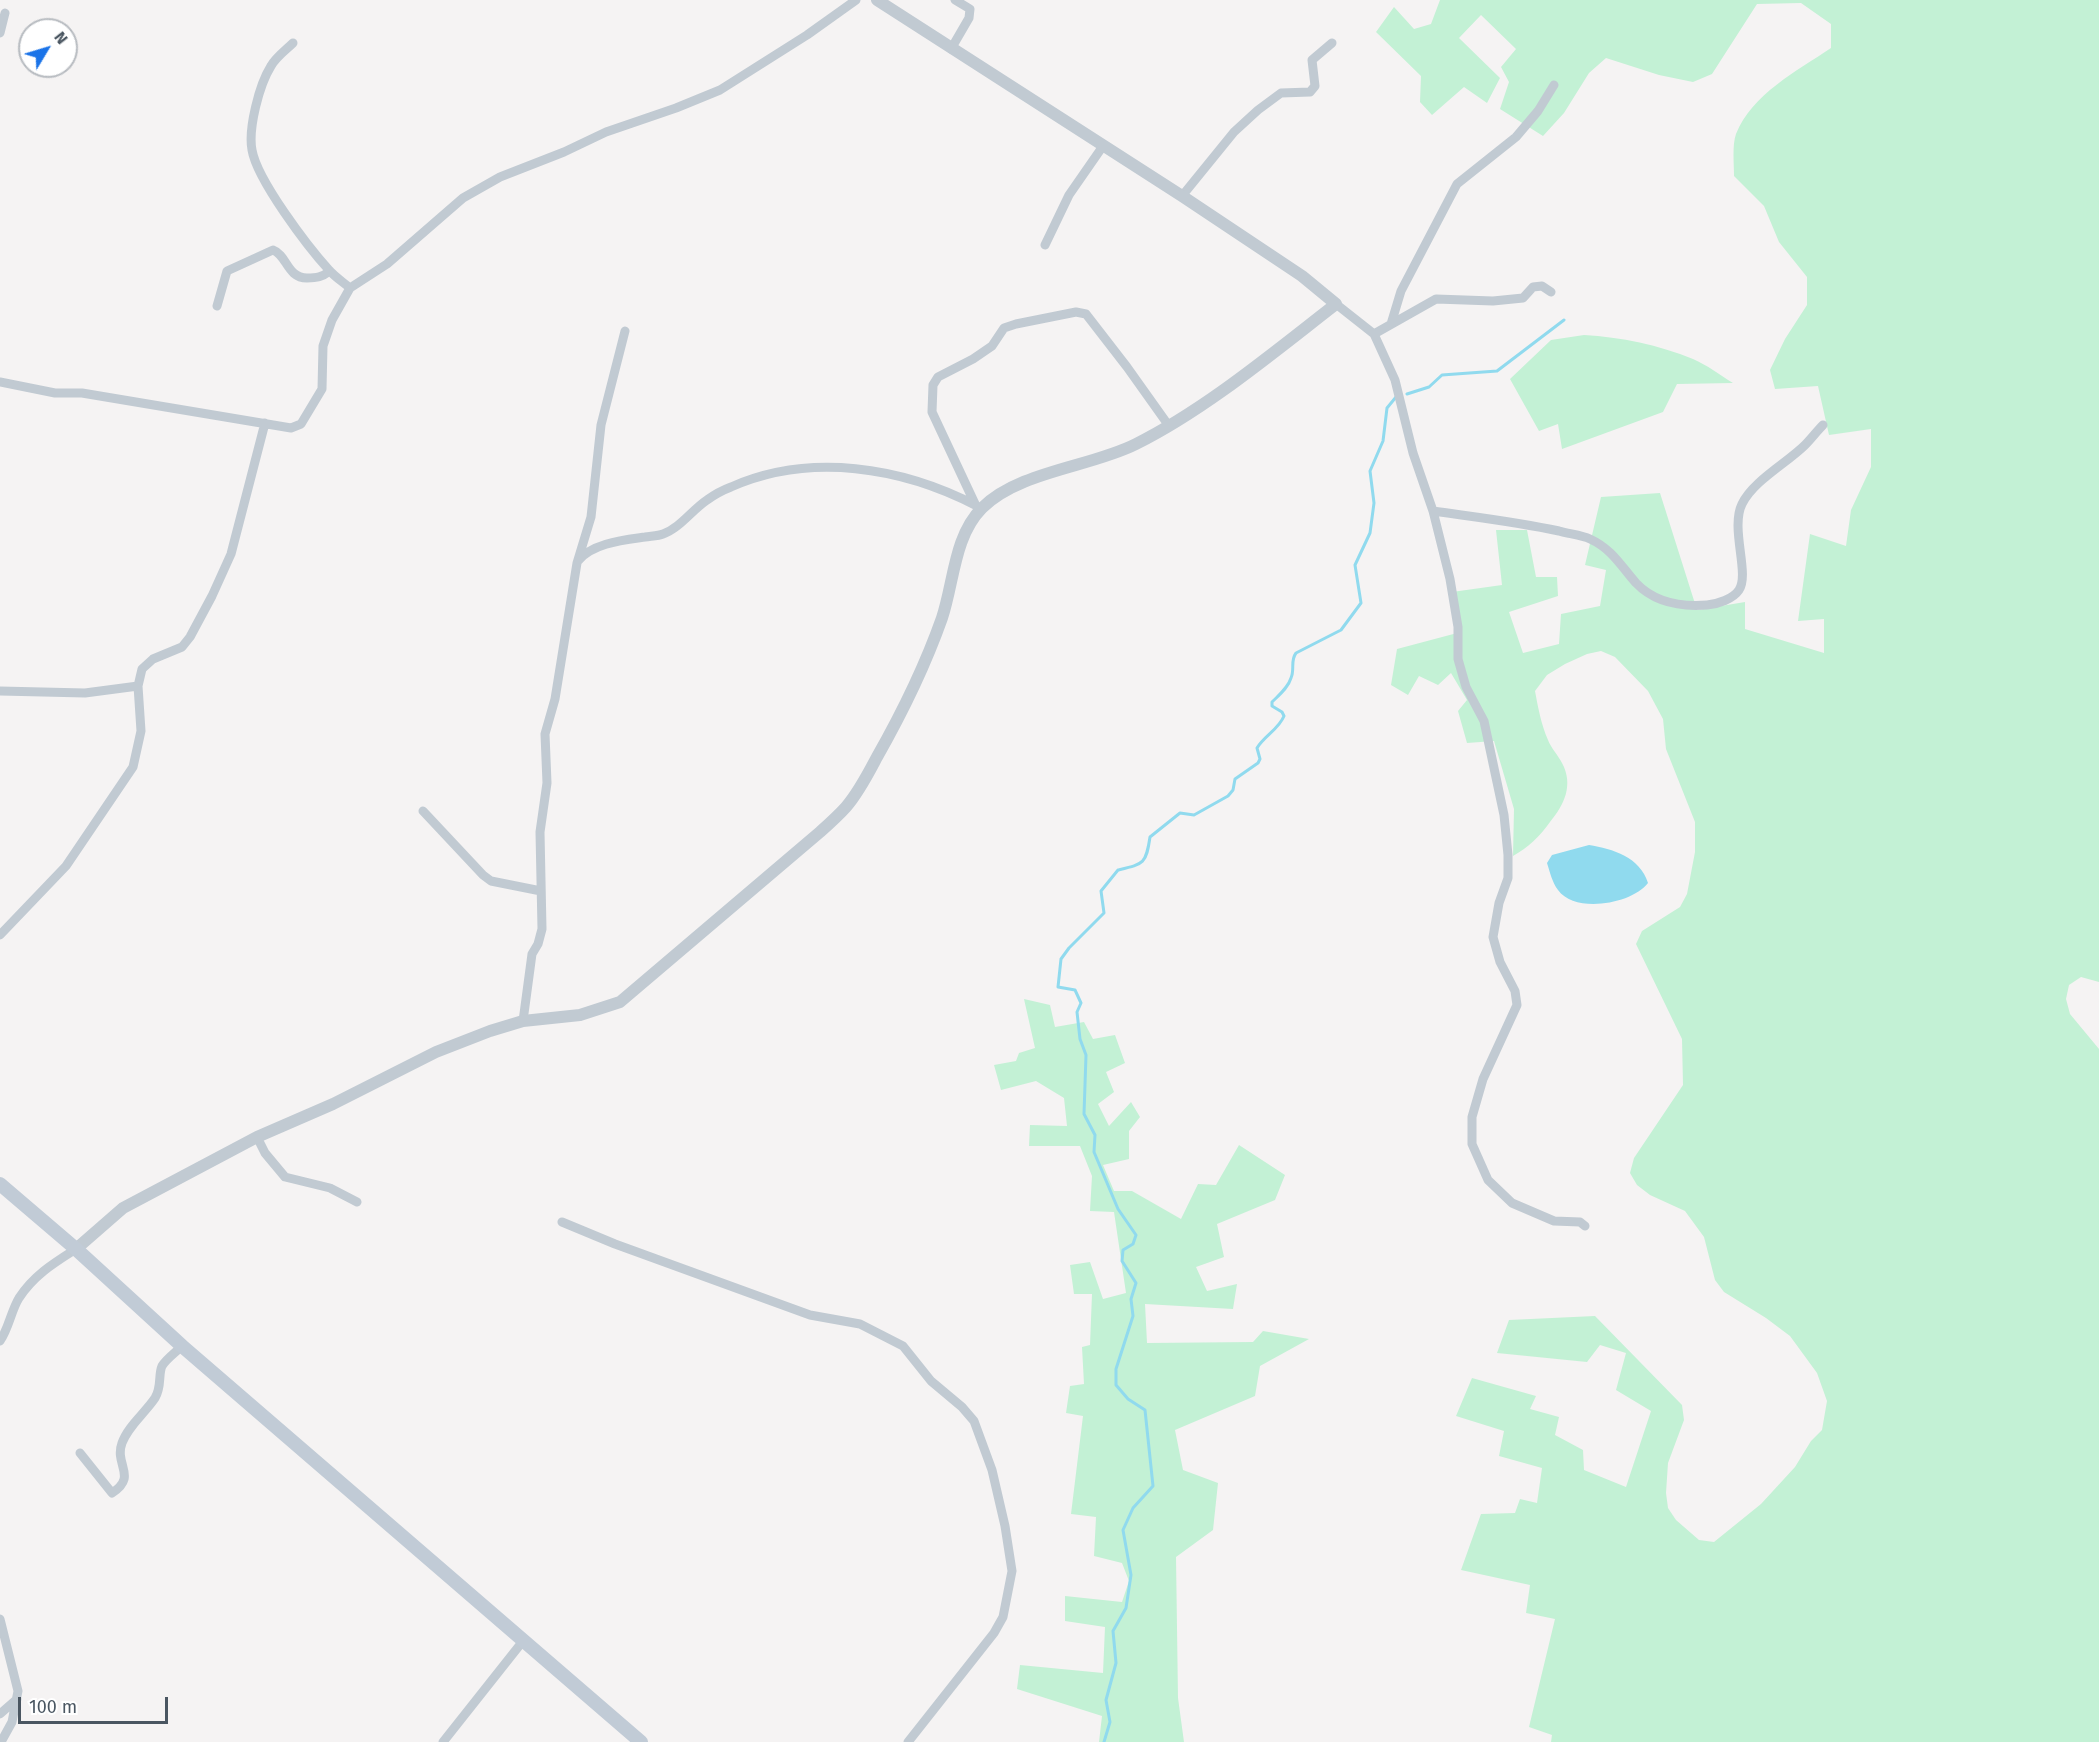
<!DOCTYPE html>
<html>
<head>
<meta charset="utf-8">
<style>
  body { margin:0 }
  #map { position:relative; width:2099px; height:1742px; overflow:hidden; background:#f5f3f3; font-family:"Fira Sans",sans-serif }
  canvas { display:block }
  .north { position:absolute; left:18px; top:18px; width:60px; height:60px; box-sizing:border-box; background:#fff; border:2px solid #b7bbc0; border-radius:50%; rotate:52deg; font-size:16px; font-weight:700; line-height:24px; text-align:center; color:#4a5661 }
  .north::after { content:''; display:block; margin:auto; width:21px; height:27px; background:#1a73e8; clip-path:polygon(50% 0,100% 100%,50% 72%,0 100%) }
  .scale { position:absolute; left:18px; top:1697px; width:150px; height:27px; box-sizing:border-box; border:3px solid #4a5661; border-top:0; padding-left:8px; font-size:18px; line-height:21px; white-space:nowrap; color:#4a5661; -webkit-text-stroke:4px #fff; paint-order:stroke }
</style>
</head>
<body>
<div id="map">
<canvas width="2099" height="1742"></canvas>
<div class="north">N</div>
<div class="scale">100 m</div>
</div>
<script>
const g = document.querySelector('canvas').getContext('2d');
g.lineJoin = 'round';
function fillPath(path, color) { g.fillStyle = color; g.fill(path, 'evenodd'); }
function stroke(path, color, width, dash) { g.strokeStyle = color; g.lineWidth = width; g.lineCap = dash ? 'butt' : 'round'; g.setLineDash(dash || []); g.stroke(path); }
const green = new Path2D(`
  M1440,0H2099V982L2081,977L2069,985L2066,999L2070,1014L2099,1049V1742H1551L1552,1735L1529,1727L1555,1619L1526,1613L1530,1585L1461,1570L1481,1514L1515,1513L1520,1499L1537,1503L1542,1468L1499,1456L1504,1431L1456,1416L1472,1378L1536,1396L1530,1409L1559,1417L1555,1435L1583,1450L1584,1470L1626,1487L1651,1411L1616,1390L1626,1353L1600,1345L1587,1362L1497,1353L1509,1320L1595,1316L1682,1405L1684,1420L1668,1463L1666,1493L1668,1508L1676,1520L1699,1540L1714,1542L1761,1504L1795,1467L1811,1441L1822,1430L1827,1401L1817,1373L1790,1336L1766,1318L1724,1292L1715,1280L1704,1237L1685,1211L1650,1195L1637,1185L1630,1173L1634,1158L1683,1085L1682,1039L1636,944L1642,931L1680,907L1687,894L1695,852V822L1666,749L1663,719L1648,691L1615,657L1601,651L1587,654L1565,664L1547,675L1535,691C1538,707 1541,724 1548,740C1551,748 1558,755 1562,763C1574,785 1564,805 1550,822C1539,837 1529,847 1513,856L1514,809L1494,741L1467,743L1458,711L1467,700L1451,673L1438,685L1419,676L1408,695L1391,685L1397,649L1461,632L1452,592L1502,585L1496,530H1527L1536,577H1557L1558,596L1509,612L1523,653L1559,644L1561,614L1600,606L1606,570L1585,565L1601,497L1660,493L1697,610L1745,602V629L1824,653V619L1798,621L1810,534L1846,546L1851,510L1871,467V429L1829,435L1818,386L1775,389L1770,370L1785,339L1807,305V277L1779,242L1764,206L1734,176C1734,164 1732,145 1736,134C1752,94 1797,71 1831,48V24L1801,3L1757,4L1712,74L1693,82L1659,75L1606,58L1589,73L1564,113L1543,136L1500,109L1509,82L1501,67L1516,49L1481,15L1459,38L1500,78L1487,103L1464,87L1432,115L1420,102L1421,76L1376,32L1394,7L1414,29L1431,24Z
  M1584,335C1621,337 1659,345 1693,359C1707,365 1720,375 1733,383L1677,384L1663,412L1562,449L1558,424L1539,431L1510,379L1551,340Z
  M1024,999L1050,1005L1055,1027L1084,1022L1093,1039L1115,1035L1125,1063L1106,1072L1114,1092L1098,1104L1109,1126L1131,1102L1140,1117L1129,1131V1159L1103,1165L1114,1191H1132L1181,1219L1198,1184L1216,1185L1239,1145L1285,1175L1275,1200L1217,1224L1224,1257L1196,1267L1207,1291L1237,1284L1233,1309L1145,1304L1147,1343L1253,1342L1263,1331L1309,1339L1260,1366L1255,1396L1175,1430L1183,1470L1218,1483L1213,1530L1176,1557L1178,1698L1184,1742H1099L1102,1716L1017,1689L1020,1665L1103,1673L1105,1627L1065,1621V1596L1122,1602L1129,1581L1122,1563L1094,1556L1096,1517L1071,1514L1083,1416L1066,1413L1070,1386L1084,1384L1082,1347L1090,1345L1092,1294H1074L1070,1265L1090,1262L1103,1299L1126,1293L1114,1212L1090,1211L1092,1176L1080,1146H1029L1030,1125L1067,1126L1064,1098L1036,1081L1001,1090L994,1065L1016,1061L1019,1053L1035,1048Z`);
const water = new Path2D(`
  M1589,845C1613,849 1640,857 1648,883C1632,904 1575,914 1558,890C1552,882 1550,872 1547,863L1552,855Z`);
const stream = new Path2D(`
  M1407,394L1429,387L1442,375L1497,371L1564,320
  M1104,1742L1110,1722L1106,1700L1116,1663L1113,1631L1126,1608L1131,1575L1123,1530L1133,1508L1153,1486L1145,1410L1128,1399L1116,1385V1369L1133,1316L1131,1299L1136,1283L1122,1261L1123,1250L1133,1244L1136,1235L1118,1209L1094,1152L1095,1135L1084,1114L1086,1055L1080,1039L1077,1012L1081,1003L1075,990L1058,987L1061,959L1069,948L1104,913L1101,891L1118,870C1144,864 1146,864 1150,837L1180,813L1194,815L1228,796L1233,790L1235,779L1258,763L1260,759L1257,748C1264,736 1279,729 1284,716L1282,712L1272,706V702C1279,695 1288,688 1291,678C1295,669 1290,661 1296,653L1341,630L1361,603L1355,565L1370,533L1374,503L1370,471L1383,441L1387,408L1396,397`);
const minor = new Path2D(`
  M0,33L5,13
  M293,43C286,50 276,57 271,66C259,85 248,129 252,150C257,180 308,247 329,270C335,277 343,282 350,288
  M951,49L969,18L970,9L955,0
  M1182,196L1234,132L1258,110L1281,93L1310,92L1315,86L1312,60L1332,43
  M1045,245L1069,195L1103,146
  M1336,304L1374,334L1395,380L1413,453L1433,511L1450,579L1458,627V659L1466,687L1484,721L1504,815L1508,855V878L1499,903L1493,937L1500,962L1515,991L1517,1005L1483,1079L1472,1117V1144L1488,1180L1512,1203L1554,1221L1580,1222L1585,1226
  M217,306L227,271L273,250C287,255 287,278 307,278C317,278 322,277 330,271
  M1391,324L1401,291L1457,184L1516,137L1538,111L1554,85
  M1374,334L1436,299L1493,301L1523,298L1533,287L1542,286L1551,292
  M0,382L55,393H82L291,428L301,424L322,389L323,346L332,320L350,288L387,264L463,198L500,177L564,152L606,132L676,108L720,90L807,35L856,0
  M976,506L932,412L933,385L938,377L973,359L992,346L1004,328L1016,324L1076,312L1086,314L1127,367L1169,426
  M1433,511C1475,517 1518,522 1559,531C1569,534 1581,535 1590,539C1612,549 1621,566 1636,583C1655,603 1681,607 1707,605C1718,604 1733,599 1739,590C1750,574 1730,528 1742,504C1753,481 1787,463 1805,445C1811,439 1817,431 1823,425
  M578,561C592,543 624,540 645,537C651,536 658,536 663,534C680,528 692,510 707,500C714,495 723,490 731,487C810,452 902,467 977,506
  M0,691L85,693L138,686
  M423,811L483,875L491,881L541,891
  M0,935L66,866L133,767L141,731L138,686L142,669L153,659L182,647L190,637L212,596L231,554L265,423
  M523,1021L532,954L538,944L542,929L540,832L547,783L545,734L555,699L577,563L591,517L601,425L625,331
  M257,1137L265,1153L285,1177L330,1188L357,1202
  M562,1222L615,1244L810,1315L860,1324L903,1346L931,1381L962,1407L974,1421L992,1470L1005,1526L1012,1571L1003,1617L994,1633L908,1742
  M0,1341C9,1328 11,1311 19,1298C34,1275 54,1263 76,1249
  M80,1453L112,1493C138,1476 114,1465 122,1443C128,1426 145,1413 155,1398C162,1387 158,1375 162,1366C166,1359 176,1352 182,1346
  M0,1619L18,1691L12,1722L1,1742
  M0,1714L17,1699
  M443,1742L523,1641`);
const tertiary = new Path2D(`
  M76,1249L123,1208L257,1137L333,1104L436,1052L490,1031L523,1021L580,1015L620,1002L820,832C829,824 838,816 846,807C859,792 868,774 877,757C902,713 925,666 942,618C954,582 954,536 982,508C1019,471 1091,467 1136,444C1206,409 1274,352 1336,304L1302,276L1182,196L877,0`);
const secondary = new Path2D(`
  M0,1184L76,1249L182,1346L641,1742`);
fillPath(green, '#c3f1d5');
fillPath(water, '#90daee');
stroke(stream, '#90daee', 3);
stroke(minor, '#c1cad2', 9);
stroke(tertiary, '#c1cad2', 12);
stroke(secondary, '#c1cbd6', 14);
</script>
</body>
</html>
